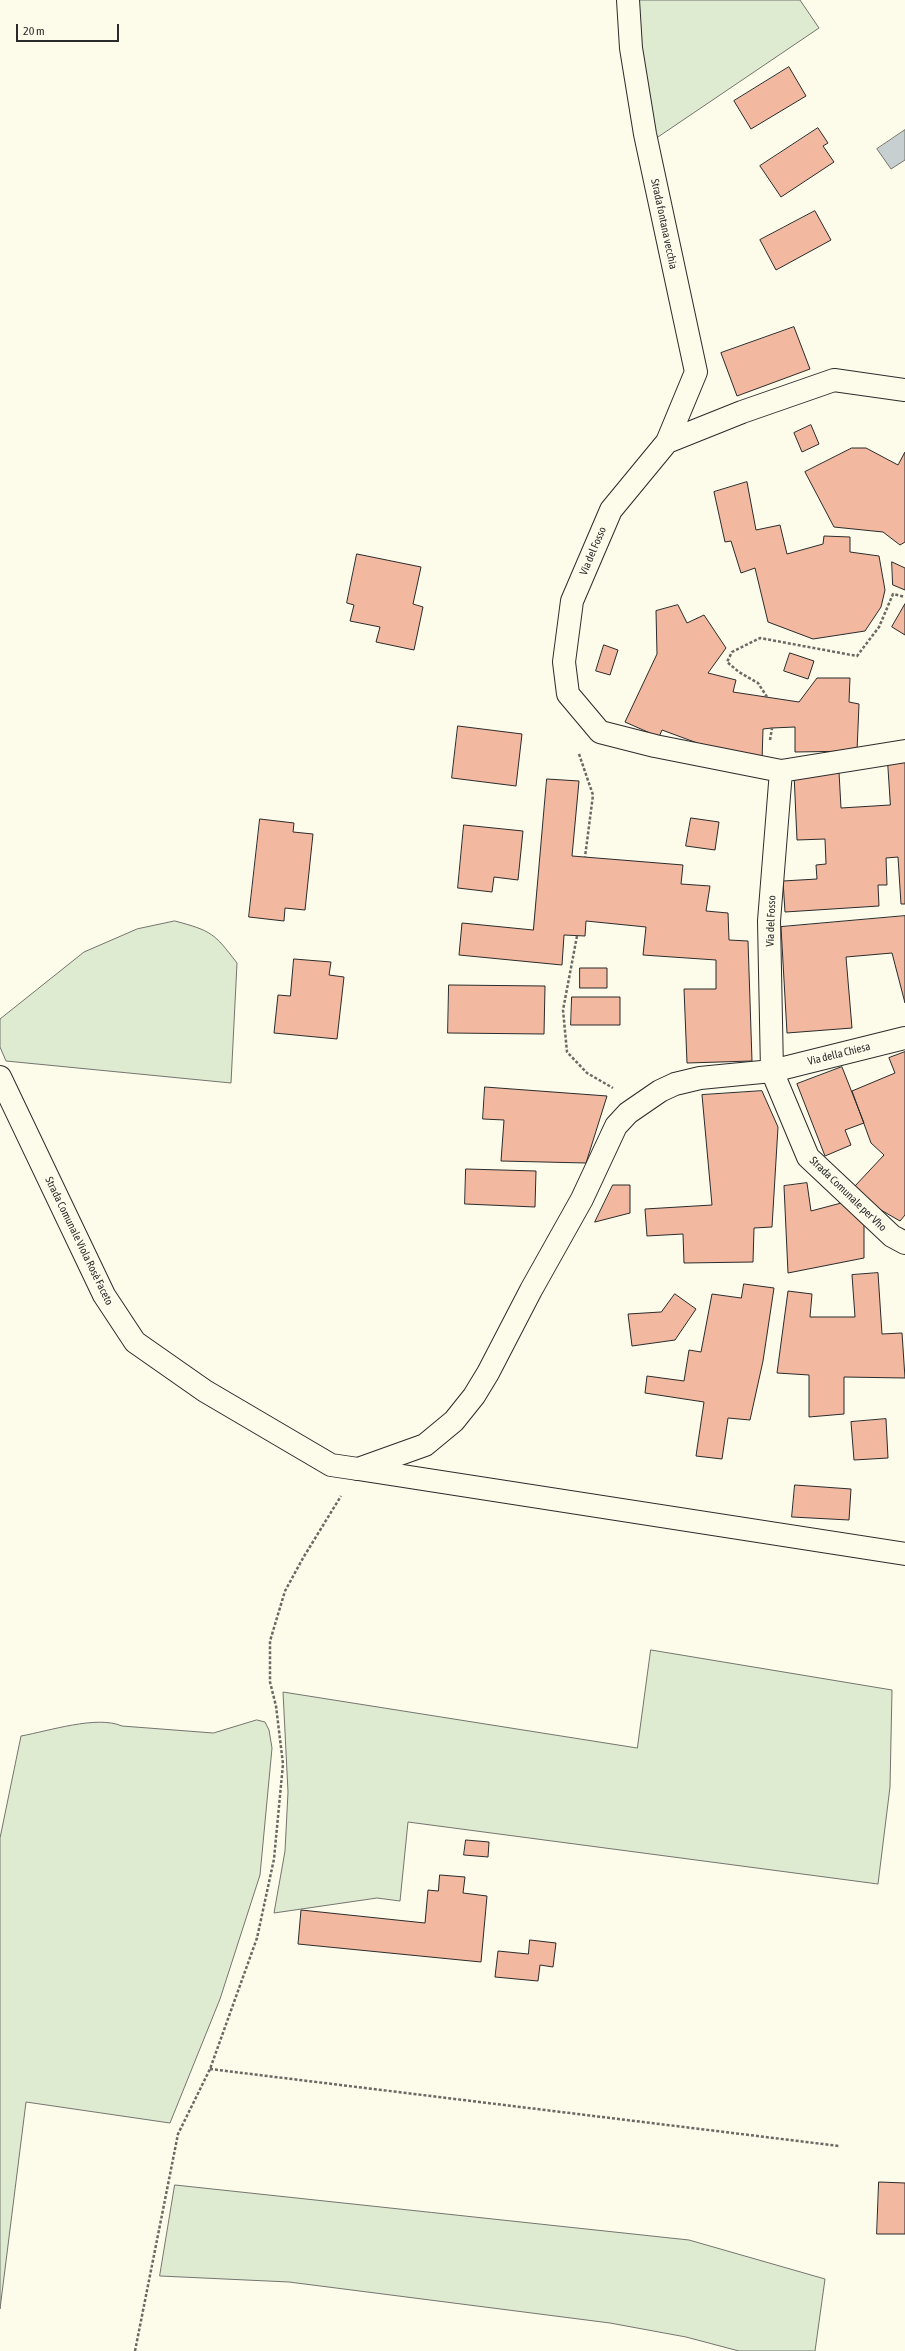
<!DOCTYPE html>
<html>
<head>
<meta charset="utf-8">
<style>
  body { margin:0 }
  #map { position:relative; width:905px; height:2351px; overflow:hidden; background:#fdfbea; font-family:"Asap Condensed",sans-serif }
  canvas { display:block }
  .scale { position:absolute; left:16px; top:24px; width:103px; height:18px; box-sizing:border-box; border:2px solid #2b2b2b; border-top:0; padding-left:5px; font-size:12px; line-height:14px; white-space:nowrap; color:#2b2b2b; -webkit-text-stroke:3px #fdfbea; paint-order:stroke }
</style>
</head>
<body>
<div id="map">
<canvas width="905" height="2351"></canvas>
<div class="scale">20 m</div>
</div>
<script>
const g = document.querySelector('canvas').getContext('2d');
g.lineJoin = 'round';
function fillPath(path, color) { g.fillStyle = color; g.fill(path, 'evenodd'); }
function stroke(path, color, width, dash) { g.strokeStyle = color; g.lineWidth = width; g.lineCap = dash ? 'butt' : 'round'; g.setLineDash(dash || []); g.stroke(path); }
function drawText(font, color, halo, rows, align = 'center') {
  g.font = font + ' "Asap Condensed",sans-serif'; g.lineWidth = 3; g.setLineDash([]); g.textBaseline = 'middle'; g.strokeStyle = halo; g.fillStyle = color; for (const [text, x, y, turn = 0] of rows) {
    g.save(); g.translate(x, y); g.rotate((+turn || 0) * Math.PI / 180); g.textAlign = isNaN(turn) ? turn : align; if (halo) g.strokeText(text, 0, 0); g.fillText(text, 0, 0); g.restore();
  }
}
const green = new Path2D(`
  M634,0H800L819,28L655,139Z
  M175,921C212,931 214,933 237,963L231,1083L6,1061L0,1047V1019L84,952L137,929Z
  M651,1650L892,1690L890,1787L878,1884L408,1822L400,1901L377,1898L274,1913L285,1851L288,1792L283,1692L637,1748Z
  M257,1720L265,1722L269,1730L272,1748L260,1875L220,1999L170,2123L26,2102L0,2309V1838L21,1736C49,1731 97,1715 122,1726L213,1733Z
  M175,2185L689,2240L825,2279L815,2351H739L686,2337L610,2323L289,2282L160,2276Z`);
const water = new Path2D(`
  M905,130V160L891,169L877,149Z`);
const building = new Path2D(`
  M789,67L806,96L751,129L734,101Z
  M818,128L828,143L823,146L834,162L781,197L760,166Z
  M815,211L831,240L776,270L760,240Z
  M794,327L810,369L737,396L721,353Z
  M811,425L819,444L802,452L794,433Z
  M852,448H866L898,465L905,452V542L900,545L883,532L834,527L805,472Z
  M747,482L756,530L780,525L787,554L823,544L824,536L850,537V552L879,556L885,590L881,607L865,631L813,639L768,622L755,568L741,573L731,541L725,542L714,492Z
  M357,554L421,567L413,604L423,607L414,650L376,642L380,627L350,621L354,605L347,603Z
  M892,562L905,568V590L893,585Z
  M905,604V635L892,627Z
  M678,605L687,623L704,615L726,648L708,673L736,680L733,692L799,702L817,678H850L849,702L859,704L857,751L795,752V727L772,728L763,729L762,761L738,758L662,730L659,737L625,722L657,654L656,611Z
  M604,645L618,650L610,675L596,671Z
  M790,653L814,661L808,679L784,671Z
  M458,726L522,734L516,786L452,778Z
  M888,762H905V904H901L898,857L886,858L887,885H878L879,906L785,912L783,881L817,879L816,865L826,864L825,839L797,840L794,774L839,772L841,808L890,805Z
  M547,779L579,781L572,856L683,865L681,884L710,886L706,911L728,913L729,940L748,941L752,1061L687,1063L684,989H716V960L643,955L646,927L586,921L585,936L564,935L562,965L459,955L462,923L533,930Z
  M691,818L719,822L715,850L686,846Z
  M260,819L294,823L293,832L313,834L305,910L285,908L284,921L249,917Z
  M464,825L523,831L518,880L494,877L492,892L458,888Z
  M905,916V1003L892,953L846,957L852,1028L787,1033L781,927Z
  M294,959L331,962L329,975L344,977L337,1039L274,1033L278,995L290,996Z
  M580,968H607V988H580Z
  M449,985L545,986L544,1034L448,1033Z
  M572,997H620V1025H571Z
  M905,1052V1215L900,1221L874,1206L855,1186L884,1155L871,1143L852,1091L895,1073L889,1058Z
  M842,1067L864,1123L845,1130L851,1145L825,1156L797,1084Z
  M485,1087L607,1096L586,1163L501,1161L504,1120L483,1119Z
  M762,1091L778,1127L772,1227L754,1228L753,1262L684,1263L683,1234L647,1236L645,1209L712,1205L702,1095Z
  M466,1169L536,1171L535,1207L465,1204Z
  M807,1183L811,1211L845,1202L864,1222V1258L788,1273L784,1186Z
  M613,1185H630V1213L595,1222Z
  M878,1273L882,1334L902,1333L905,1378L844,1377V1414L809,1417V1375L777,1373L788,1291L812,1294L810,1317H855L852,1275Z
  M744,1284L774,1288L763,1361L750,1420L728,1418L722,1459L696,1456L704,1402L645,1393L647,1376L684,1381L689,1350L701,1352L712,1294L741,1298Z
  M675,1294L696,1309L675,1340L632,1346L628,1314L661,1312Z
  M886,1419L888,1458L854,1460L851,1422Z
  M795,1485L851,1489L849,1520L792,1517Z
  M466,1840L489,1842L488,1857L464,1855Z
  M440,1875L465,1877L463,1893L487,1896L481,1962L298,1944L301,1910L425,1923L428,1890L438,1891Z
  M530,1940L556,1943L553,1967L540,1965L538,1981L495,1977L498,1951L528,1954Z
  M879,2182L905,2183V2234H877Z`);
const path = new Path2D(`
  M767,697L758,683L739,672L727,662L732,652L760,638L857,656L879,627L893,594L905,597
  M770,740L772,728
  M579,754L593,795L585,857
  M577,936L563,1010L567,1052L587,1073L613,1088
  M210,2069L839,2146
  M135,2351L178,2134L210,2069L257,1938L274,1859L283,1764L276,1706L270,1682V1641L285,1591L303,1558L341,1496`);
const minor = new Path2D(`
  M628,0L631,48L645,134L696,372L667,442
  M905,390L834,380L742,412L667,442L611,510L572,601L564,662L568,694L600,732L655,746L781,771L905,751
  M781,771L769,921L772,1071L808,1157L892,1236L905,1243
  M772,1071L905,1038
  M358,1469L905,1554`);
const tertiary = new Path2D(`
  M0,1077L104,1295L135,1342L205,1391L331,1465L358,1469L425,1445L454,1421L474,1396L488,1373L531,1290L582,1199L616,1126L628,1113L660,1091L675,1084L700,1078L772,1071`);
const streetNames = [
  ["Strada fontana vecchia",664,224,78],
  ["Via del Fosso",593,551,-67],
  ["Via del Fosso",771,921,-88],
  ["Via della Chiesa",839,1054,-14],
  ["Strada Comunale per Vho",848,1194,44],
  ["Strada Comunale Viola Rosè Faceto",79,1241,64]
];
fillPath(green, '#deebd1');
stroke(green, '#74746e', 1);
fillPath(water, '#c7d0d0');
stroke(water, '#74746e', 1);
fillPath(building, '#f2b8a0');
stroke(building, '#2b2b2b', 1);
stroke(minor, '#2b2b2b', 24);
stroke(tertiary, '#2b2b2b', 24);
stroke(path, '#6a6964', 2.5, [3, 2]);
stroke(minor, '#fdfbea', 22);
stroke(tertiary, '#fdfbea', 22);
drawText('11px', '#2b2b2b', '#fdfbea', streetNames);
</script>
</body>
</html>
